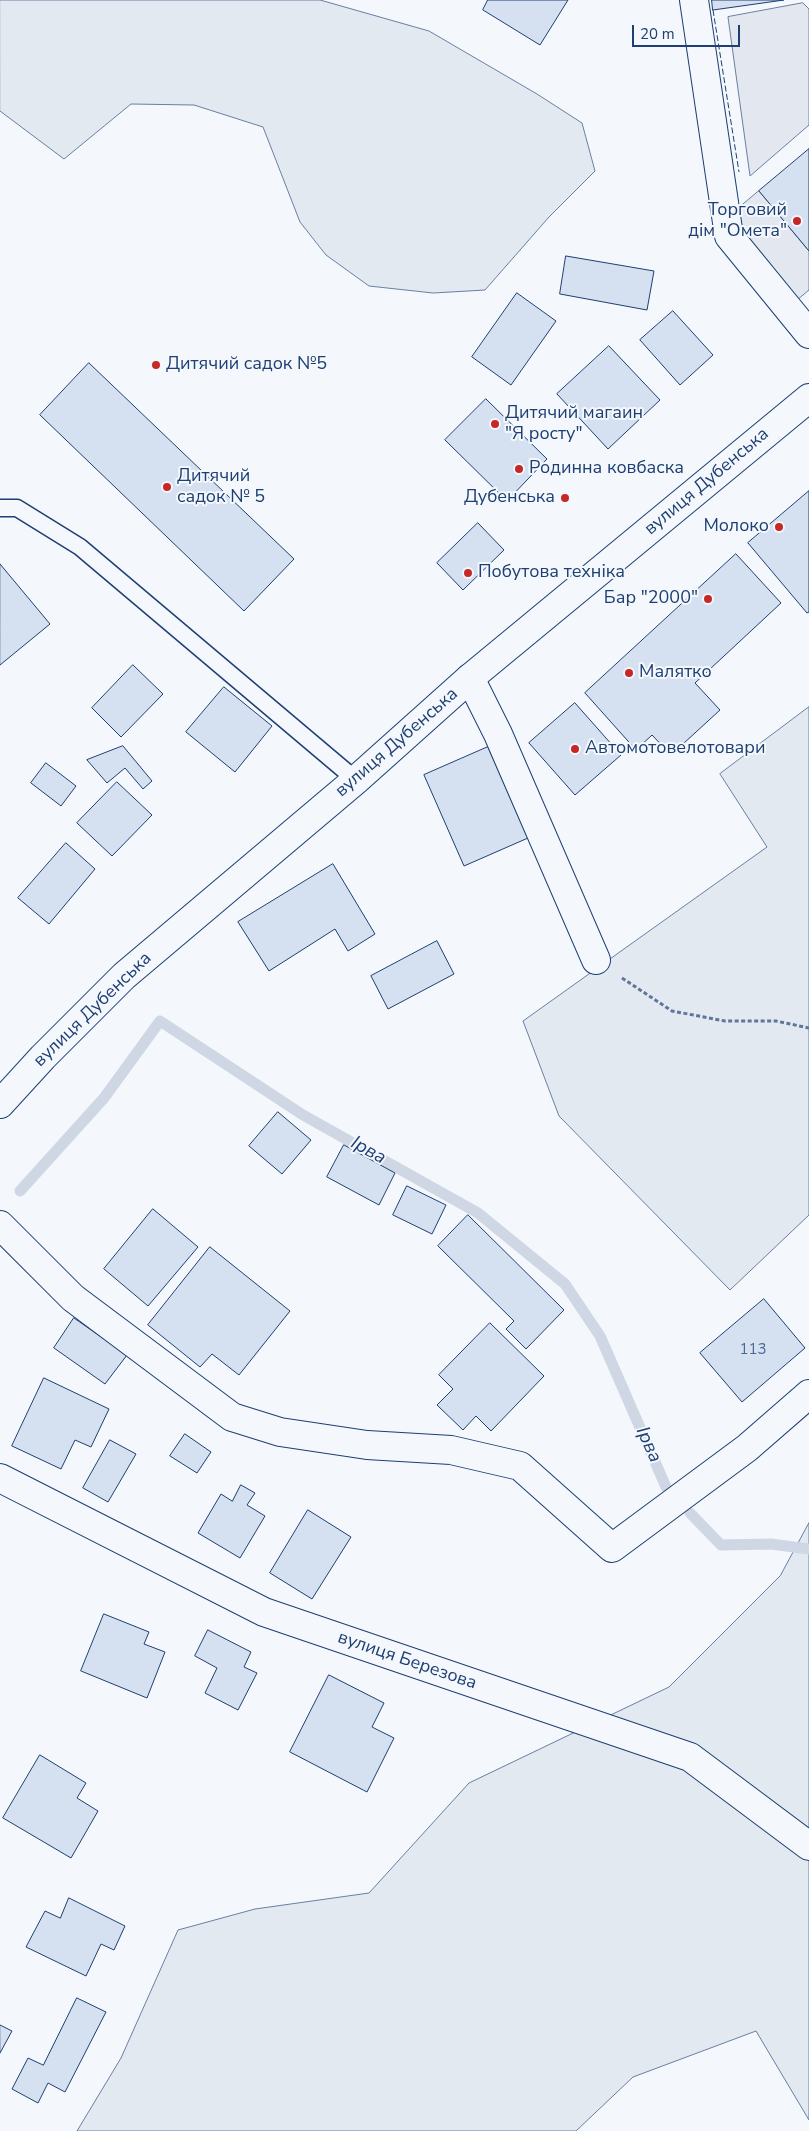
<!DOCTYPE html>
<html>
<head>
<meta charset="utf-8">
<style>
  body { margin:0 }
  #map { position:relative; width:809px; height:2131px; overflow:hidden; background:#f4f7fb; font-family:"Nunito Sans",sans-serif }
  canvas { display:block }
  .scale { position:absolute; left:632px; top:25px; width:108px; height:22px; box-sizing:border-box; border:2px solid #1d3f73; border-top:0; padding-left:6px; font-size:15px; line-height:18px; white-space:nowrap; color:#1d3f73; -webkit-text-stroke:4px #f4f7fb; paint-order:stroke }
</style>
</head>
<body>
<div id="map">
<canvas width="809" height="2131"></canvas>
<div class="scale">20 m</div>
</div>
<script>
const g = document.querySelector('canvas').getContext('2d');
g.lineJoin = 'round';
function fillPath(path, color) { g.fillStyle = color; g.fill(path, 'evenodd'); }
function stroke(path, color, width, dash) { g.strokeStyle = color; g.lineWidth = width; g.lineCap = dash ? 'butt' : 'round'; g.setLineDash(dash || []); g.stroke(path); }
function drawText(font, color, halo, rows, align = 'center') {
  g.font = font + ' "Nunito Sans",sans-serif'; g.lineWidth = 4; g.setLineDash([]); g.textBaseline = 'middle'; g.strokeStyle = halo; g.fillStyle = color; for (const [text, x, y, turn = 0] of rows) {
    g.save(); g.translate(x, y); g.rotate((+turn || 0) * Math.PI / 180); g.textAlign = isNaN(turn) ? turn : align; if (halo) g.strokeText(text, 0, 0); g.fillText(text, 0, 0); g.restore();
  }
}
const green = new Path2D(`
  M0,0H320L429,31L537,94L582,123L595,171L549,217L485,290L433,293L369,286L326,255L300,222L263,127L194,105L131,104L64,159L0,111Z
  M809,707V1215L730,1290L559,1116L523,1021L767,847L720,774Z
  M809,1523V2120L756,2031L633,2077L576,2131H77L121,2058L178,1930L255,1909L369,1893L469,1783L669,1687L780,1576Z`);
const parking = new Path2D(`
  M803,3L809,9V125L750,176L728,17Z
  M759,191L809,251V290L797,300L728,217Z`);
const stream = new Path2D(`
  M20,1191L104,1098L160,1021L303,1115L478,1213L565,1284L600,1336L666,1487
  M690,1513L721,1545L771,1544L809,1549`);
const building = new Path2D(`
  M488,0H568L540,45L483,10Z
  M712,0H784L713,10Z
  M809,149V251L759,191Z
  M566,256L654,271L647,310L560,294Z
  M517,293L556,321L511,385L472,357Z
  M673,311L713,355L680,385L640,340Z
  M609,346L660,400L608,449L557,394Z
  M89,363L294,559L244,611L40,415Z
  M486,399L547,459L507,501L445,440Z
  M809,491V612L807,613L748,543Z
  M478,523L504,550L463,590L437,563Z
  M736,554L781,603L695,683L720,710L671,755L652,735L636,750L585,693Z
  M0,564L50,624L0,665Z
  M133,665L163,694L121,737L92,708Z
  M224,687L272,726L235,772L186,732Z
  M575,703L621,755L575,795L529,743Z
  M123,746L152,781L143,789L125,768L107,783L87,760Z
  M488,747L528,838L464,866L424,775Z
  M46,763L76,786L61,806L31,783Z
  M117,782L152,815L112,856L77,823Z
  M66,843L95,869L49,924L18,898Z
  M333,864L375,934L348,951L335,929L269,971L238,922Z
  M437,941L454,974L388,1009L371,976Z
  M278,1112L311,1140L282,1174L249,1146Z
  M344,1145L395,1173L379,1205L327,1177Z
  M407,1186L446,1205L432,1234L393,1215Z
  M153,1209L198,1247L148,1306L104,1269Z
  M468,1215L564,1310L526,1349L506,1329L514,1321L438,1246Z
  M210,1247L290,1311L239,1375L212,1354L200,1367L148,1325Z
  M764,1299L805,1348L742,1402L700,1353Z
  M74,1318L127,1355L105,1384L54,1348Z
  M490,1323L544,1376L491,1431L476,1416L463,1430L437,1405L453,1389L439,1375Z
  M44,1378L109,1409L91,1447L75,1440L61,1469L12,1446Z
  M185,1434L211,1452L197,1473L170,1456Z
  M110,1440L136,1454L108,1502L83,1488Z
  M241,1485L255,1493L247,1505L265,1516L240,1558L198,1533L221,1494L232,1501Z
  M308,1510L351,1537L312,1599L270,1573Z
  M104,1614L149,1632L144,1644L165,1652L147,1698L81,1671Z
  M208,1630L251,1652L244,1667L257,1673L238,1710L205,1693L217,1668L195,1656Z
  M329,1675L384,1703L372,1727L394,1738L367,1792L290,1752Z
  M40,1755L86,1783L77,1798L98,1811L71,1858L3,1818Z
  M69,1898L125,1926L114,1950L101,1944L86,1976L26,1947L45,1911L60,1918Z
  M77,1998L106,2012L65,2092L48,2083L38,2103L12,2089L28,2058L43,2065Z
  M0,2025L12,2031L0,2053Z`);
const path = new Path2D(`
  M622,978L672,1011L725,1021H776L809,1028`);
const lane = new Path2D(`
  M0,508H17L80,547L356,780`);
const street = new Path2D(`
  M694,0L729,236L809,334
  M470,678L498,734L596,960
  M0,1225L73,1298L232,1417L280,1432L367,1445L451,1450L520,1466L612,1548L747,1448L809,1394
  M0,1478L264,1612L690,1757L809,1846`);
const secondary = new Path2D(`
  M0,1104L43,1057L124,976L356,780L470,678L809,398`);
const fence = new Path2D(`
  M713,10L739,172`);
const markers = [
  [797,221,5,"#c62828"],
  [156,365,5,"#c62828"],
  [495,424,5,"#c62828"],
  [519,469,5,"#c62828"],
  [167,487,5,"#c62828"],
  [565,498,5,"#c62828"],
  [779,527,5,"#c62828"],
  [468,573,5,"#c62828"],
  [708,599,5,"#c62828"],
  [629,673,5,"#c62828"],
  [575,749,5,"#c62828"]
];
const numberNames = [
  ["113",753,1350]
];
const poiNames = [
  ["Торговий",787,211,"right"],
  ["дім \"Омета\"",787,232,"right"],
  ["Дитячий садок №5",166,365],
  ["Дитячий магаин",505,414],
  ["\"Я росту\"",505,435],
  ["Родинна ковбаска",529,469],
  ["Дитячий",177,477],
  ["садок № 5",177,498],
  ["Дубенська",555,498,"right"],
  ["Молоко",769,527,"right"],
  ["Побутова техніка",478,573],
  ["Бар \"2000\"",698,599,"right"],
  ["Малятко",639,673],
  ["Автомотовелотовари",585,749]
];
const streetNames = [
  ["вулиця Дубенська",707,482,-40],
  ["вулиця Дубенська",397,743,-41],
  ["вулиця Дубенська",93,1010,-44],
  ["вулиця Березова",407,1661,19]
];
const waterNames = [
  ["Ірва",368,1151,29],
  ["Ірва",648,1445,66]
];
fillPath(green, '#e3e9f0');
stroke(green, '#687fa3', 1);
fillPath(parking, '#e3e8f0');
stroke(parking, '#687fa3', 1);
stroke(stream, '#cfd7e4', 11);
fillPath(building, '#d5e0f0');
stroke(building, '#1d3f73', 1);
stroke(lane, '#1d3f73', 19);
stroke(street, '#1d3f73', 30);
stroke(secondary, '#1d3f73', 30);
stroke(path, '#5e769c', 3, [4, 2.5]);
stroke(lane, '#f4f7fb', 16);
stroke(street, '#f4f7fb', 28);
stroke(secondary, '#f4f7fb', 28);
stroke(fence, '#1d3f73', 1, [6, 2.5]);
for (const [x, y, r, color] of markers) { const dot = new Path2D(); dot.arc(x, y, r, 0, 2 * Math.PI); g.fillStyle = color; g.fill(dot); stroke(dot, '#f4f7fb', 2); }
drawText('15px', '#4b6792', null, numberNames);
drawText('18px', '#1d3f73', '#f4f7fb', poiNames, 'left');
drawText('18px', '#1d3f73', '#f4f7fb', streetNames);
drawText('italic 19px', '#1d3f73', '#f4f7fb', waterNames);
</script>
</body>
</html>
